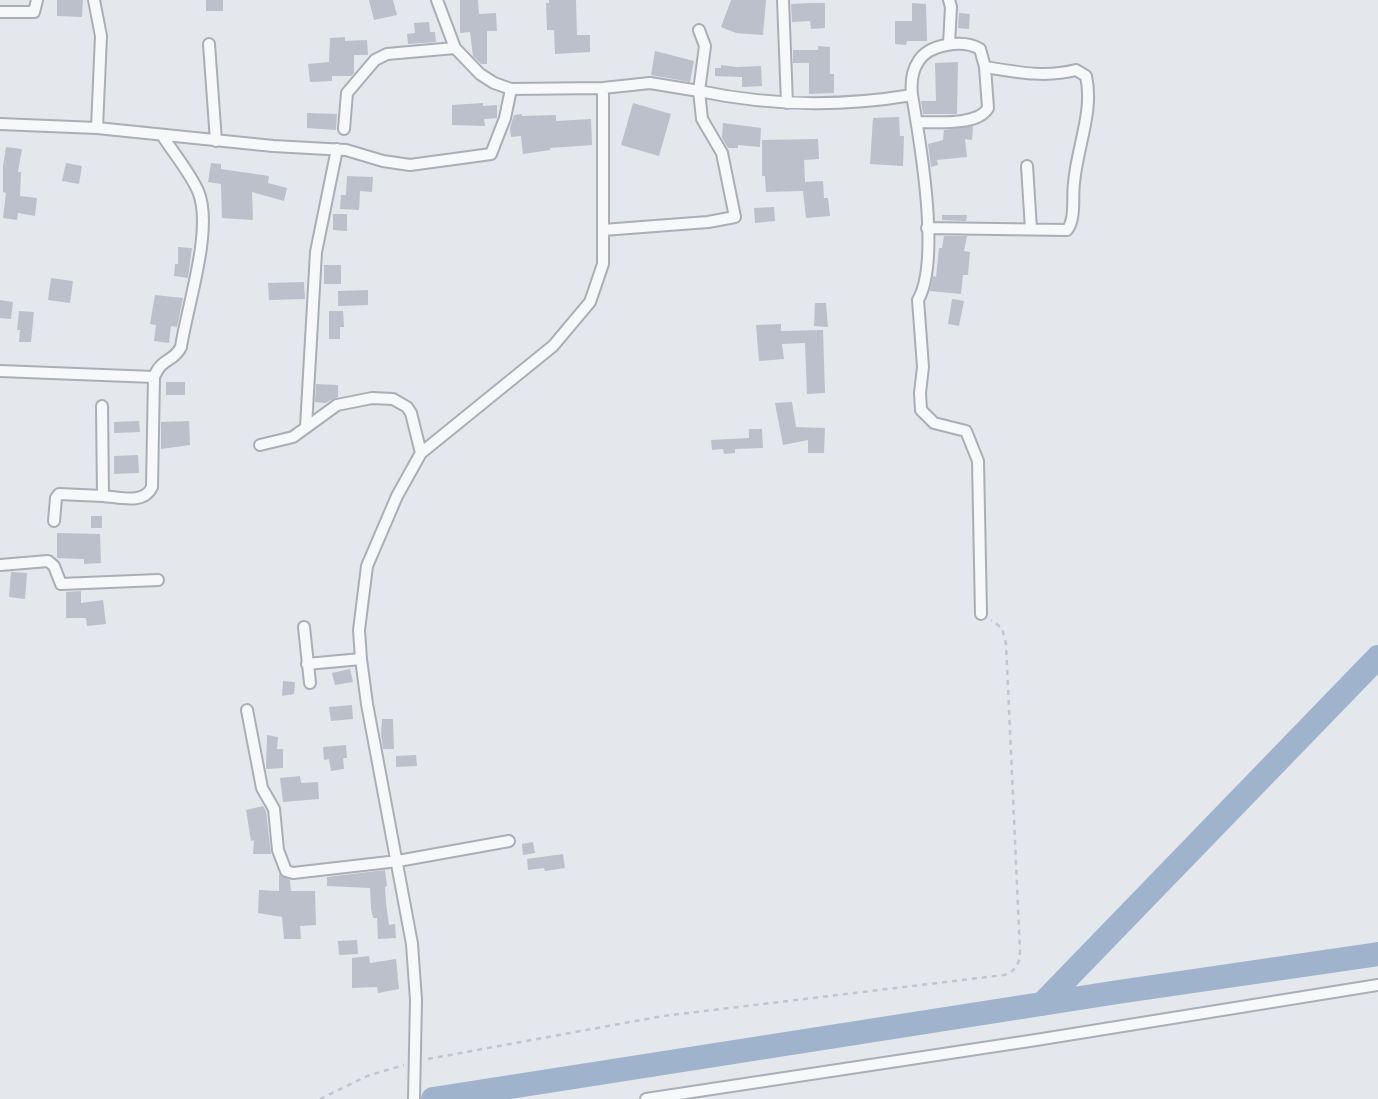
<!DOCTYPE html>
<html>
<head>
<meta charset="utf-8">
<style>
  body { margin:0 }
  canvas { display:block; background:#e4e7ec }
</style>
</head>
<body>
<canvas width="1378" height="1099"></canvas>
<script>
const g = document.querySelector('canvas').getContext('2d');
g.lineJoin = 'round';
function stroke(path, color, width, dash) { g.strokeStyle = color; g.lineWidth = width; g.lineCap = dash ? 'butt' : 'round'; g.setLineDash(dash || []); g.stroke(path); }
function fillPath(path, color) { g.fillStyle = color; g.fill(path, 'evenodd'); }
const river = new Path2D(`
  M1042,1004L1378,657
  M433,1099L1118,992L1378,954`);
const building = new Path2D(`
  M57,0H83L82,17L57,16Z
  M206,0H223V11H206Z
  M369,0H393L397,15L374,20Z
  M460,0H478L479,14L496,13L497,31H487V64H481L473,56L470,32L460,33Z
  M549,0H576L577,35H590V52L555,54L554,30H547L546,3H549Z
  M731,0H766L763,35L736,33L721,27Z
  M810,3H825V28L811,29L810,21L792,22L791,4Z
  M912,3L926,4L927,41H907L906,45L895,44V21H912Z
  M959,13L970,14L969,29L958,28Z
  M429,22L430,32H435L436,42L408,44L407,34L415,33L414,23Z
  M345,37V41L367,40L368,55H354V73L351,76H332V81L310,82L308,64L329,62L330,38Z
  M818,46L830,47V74H834V93L809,94V63H793V50H818Z
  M655,51L694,61L690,82L651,75Z
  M958,62L957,114H923L921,101H936L935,63Z
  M721,65L737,67L761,66L762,86L742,87V77L715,76V68H721Z
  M483,103V106L497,105V118L484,119L485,126L452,125V105Z
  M633,103L671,114L659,156L621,145Z
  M307,113L337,114L336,130L307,128Z
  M522,114V116L556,115V121L591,119L592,145L550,148V150L523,154L521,136L511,137L510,128L514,115Z
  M899,117L900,136H904L903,166L870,164L873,118Z
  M723,123L761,128L760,147L738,145V148H728L722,138Z
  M973,126L972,140L965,139L967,157L937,160L938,165L931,167L928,144L943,140L944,130Z
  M818,139L819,159L804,160L805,182L823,181L824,198H828L830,216L806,218L803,191L766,192L765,176H762V140Z
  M6,147L22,149L18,172H21L20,196L37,198L35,216L18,213L17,220L3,218L6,193L3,192V166Z
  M66,163L82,166L79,184L62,181Z
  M211,163L221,164V169L269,176L268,183L287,188L284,201L252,192L253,220L222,218L221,184L208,182Z
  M347,176L373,177L372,192L360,191L359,210L340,209L341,195H346Z
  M774,207L775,221L755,223L754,208Z
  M333,214H347V231L333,230Z
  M942,215H967L966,221L942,220Z
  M944,236H967L964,251L970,252L968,275H963L961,294L930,291L933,276L936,277L939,248H942Z
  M178,247L192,248L188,278L174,276L175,264H178Z
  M324,265H341V284H324Z
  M51,278L73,281L70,303L48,300Z
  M304,282L305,299L269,300L268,283Z
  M368,290V305L338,306V291Z
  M155,295L183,298L177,327L171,326L169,343L154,341L156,325L150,324Z
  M952,299L964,301L959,326L948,324Z
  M0,300L13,302L11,319L0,318Z
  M815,303H826L828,327L814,326Z
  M19,311L34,312L31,342H19L20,330H17Z
  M329,311H343L344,327H340V339H329Z
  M781,324V331L823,330L825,393L807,394L805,343L782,344L784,359L759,361L756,325Z
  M166,382H185V395H166Z
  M316,384L338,385V397L325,403L315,402Z
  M792,402L796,427L825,428L824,453H808V440L783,445L775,403Z
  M139,421L140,432L114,433V422Z
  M189,421L190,445L161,449V422Z
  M749,429H762L763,448L735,449V453L724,454L723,449L712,450L711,440L749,438Z
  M138,455L139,473L114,474V456Z
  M91,516H102V528H91Z
  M57,533L100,534L101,563L84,564V559L57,558Z
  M11,572L27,573L25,599L9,597Z
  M81,591V603L103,600L106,624L87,626L86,618H66V592Z
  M350,669L353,682L335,685L332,673Z
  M283,681L295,682L294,694L282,696Z
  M352,705L353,719L331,721L329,707Z
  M382,719H393L394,749H383L381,734Z
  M267,735L278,737L277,749H283V768L266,769Z
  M346,745L347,758H343L344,769L331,771L329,759L324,760L323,747Z
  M416,755L417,766L396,767V756Z
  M300,776L301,783L318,782L319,799L283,802L280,778Z
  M263,806L266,811L271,854H253L254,840L251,841L246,810Z
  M533,842L535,853L523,855L522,844Z
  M563,854L565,868L545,871L544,868L528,870L527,859Z
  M385,870L387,886L385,887L386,903L389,925L395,924L396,938L378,939L377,918H373L371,908L370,888L327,886V877Z
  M279,874L290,880L291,891H315L316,925L300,926L301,939H284L282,917L258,913L259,890L279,891Z
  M357,940L358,954L339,955L338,941Z
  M369,956L370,963L396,959L399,989L378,993L377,987L352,988V958Z`);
const path = new Path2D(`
  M428,1059L663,1016L1004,975C1017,971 1020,962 1020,950L1006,644L1002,628L991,620
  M320,1099L367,1076L404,1065`);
const street = new Path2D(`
  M94,0L101,36L97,128
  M437,0L455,48L480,74L494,83L511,89L603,88L650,83L699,91L702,119L722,153L735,217L708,222L603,230
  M783,0L787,103
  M949,0L951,7L949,44
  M0,12H34L37,0
  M699,30L705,46L699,91C770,106 841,107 912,95C911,85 912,71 918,62C928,44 963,39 980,49L985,67L988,108C978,126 935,122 917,122
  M209,44L216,141
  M912,95C920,141 941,261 918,300L923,367L920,393L921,410L934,423L966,431L978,461L981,614
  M0,124L97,128L273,146L346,150L383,161L410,165L491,154L505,118L511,89
  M344,129L347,93L375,60L387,54L455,48
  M1027,166L1031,229
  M927,228L1067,230C1076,219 1072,197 1074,183C1077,147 1094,111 1086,76L1076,70C1045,78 1016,72 985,67
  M0,371L154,377
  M102,406L103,496C119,497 144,505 152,487L154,377C162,357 173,363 181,347C187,306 214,228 198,191C189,171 174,154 162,135
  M306,427L316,252L337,149
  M260,445L293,437L337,405L372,398L393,399L407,407L411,413L421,453
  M54,521L56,498L59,494L103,496
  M0,565L48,561L54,566L61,584L158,580
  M304,627L310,683
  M307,664L361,659
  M247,710L262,788L274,809L278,850L286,871L293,873L398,861L509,841
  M414,1099L416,1000L412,944L367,704L361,659L359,630L367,566L397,496L421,453L553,346L590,302L603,264V88
  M646,1099L1036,1040L1378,985`);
stroke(river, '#9fb4cc', 24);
fillPath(building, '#bbc0ca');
stroke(street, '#a9aeb7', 14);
stroke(path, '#c2c5cb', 2.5, [5, 5]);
stroke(street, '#f7f8fa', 10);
</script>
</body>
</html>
